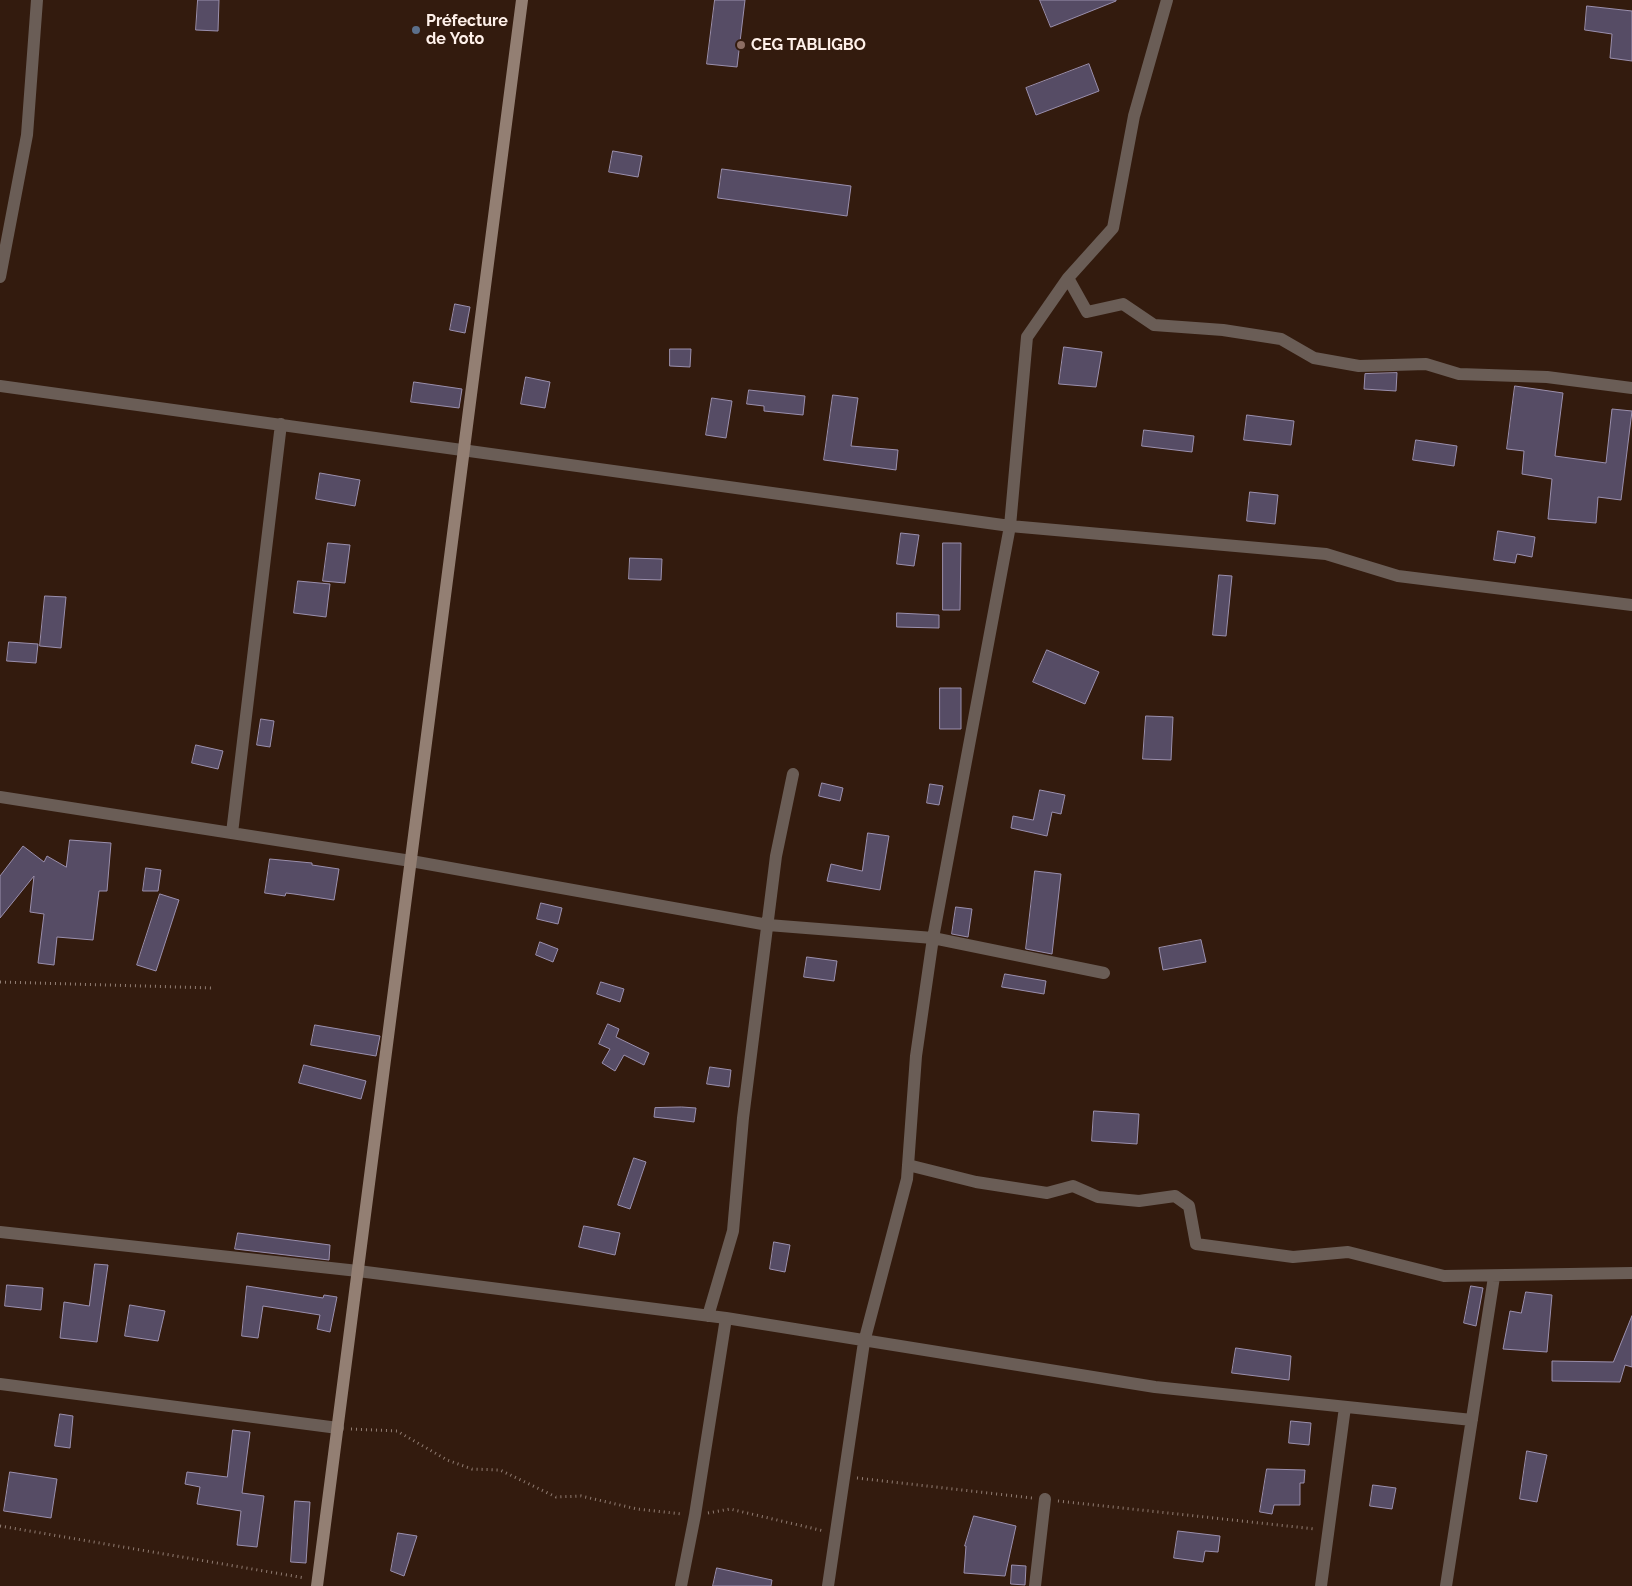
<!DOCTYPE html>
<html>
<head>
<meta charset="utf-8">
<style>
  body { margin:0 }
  canvas { display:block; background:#331b0e }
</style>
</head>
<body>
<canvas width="1632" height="1586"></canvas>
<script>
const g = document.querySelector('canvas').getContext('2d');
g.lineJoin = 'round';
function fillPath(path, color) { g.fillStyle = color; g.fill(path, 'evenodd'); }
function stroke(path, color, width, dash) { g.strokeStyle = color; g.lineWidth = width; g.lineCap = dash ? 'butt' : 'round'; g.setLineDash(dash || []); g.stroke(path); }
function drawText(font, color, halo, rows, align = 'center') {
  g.font = font + ' Raleway,sans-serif'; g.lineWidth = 5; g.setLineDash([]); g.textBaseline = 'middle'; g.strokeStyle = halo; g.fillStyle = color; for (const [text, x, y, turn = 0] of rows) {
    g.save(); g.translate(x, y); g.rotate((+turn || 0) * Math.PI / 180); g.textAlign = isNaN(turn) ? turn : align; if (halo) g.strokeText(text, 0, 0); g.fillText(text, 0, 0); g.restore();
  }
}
const building = new Path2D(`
  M198,0H219L218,31L196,30Z
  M715,0H745L737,67L707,64Z
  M1040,0H1116V1L1051,27Z
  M1587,6L1632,11V61L1610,58L1612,34L1585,30Z
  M1089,64L1099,91L1036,115L1026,88Z
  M613,151L642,156L638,177L609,172Z
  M722,169L851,186L847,216L718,198Z
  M455,304L470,307L465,333L450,330Z
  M1064,347L1102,352L1096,387L1059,384Z
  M670,349H691L690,367L670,366Z
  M1397,373L1396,391L1364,389L1365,374Z
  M526,377L550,382L545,408L521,404Z
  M414,382L462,389L459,408L411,402Z
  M1515,386L1563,393L1555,456L1606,463L1612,409L1632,411L1621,500L1598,497L1596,523L1548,519L1552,479L1522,474L1524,451L1507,449Z
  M749,390L805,396L803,415L764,411V406L747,404Z
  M833,395L858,398L851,446L898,450L896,470L824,460Z
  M712,398L732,401L726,438L706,435Z
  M1247,415L1294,421L1291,445L1244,440Z
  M1144,430L1194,436L1192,452L1142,446Z
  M1416,440L1457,446L1454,466L1413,460Z
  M320,473L360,480L355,506L316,499Z
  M1250,492L1278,495L1275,524L1247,521Z
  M1498,531L1535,537L1532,557L1517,554L1515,563L1494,560Z
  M901,533L919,535L914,566L897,564Z
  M328,543L350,545L345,583L323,581Z
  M943,543H961L960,610H943Z
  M630,558L662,559L661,580L629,579Z
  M1219,575L1232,576L1226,636L1213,635Z
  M298,581L330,584L326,617L294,613Z
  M45,596L66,597L61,648L40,646Z
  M897,613L939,615V628L897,627Z
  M9,642L38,644L36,663L7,661Z
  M1047,650L1099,672L1085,704L1033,682Z
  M940,688H961V729H940Z
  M1146,716L1173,717L1171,760L1143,759Z
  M261,719L274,721L270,747L257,745Z
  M196,745L223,751L218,769L192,763Z
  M822,783L843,788L840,801L819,796Z
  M930,784L943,786L939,805L927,803Z
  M1040,790L1065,795L1061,814L1052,812L1047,836L1011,828L1013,816L1033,820Z
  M868,833L889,836L880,890L827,881L831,864L862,871Z
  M70,840L111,843L107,891H99L93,940L57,937L54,965L38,963L44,914L30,912L34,876L0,918V876L23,846L44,862L47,856L66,867Z
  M270,859L312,863V865L339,869L334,900L294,894L286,893L285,896L265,893Z
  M146,868L161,870L158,891H143Z
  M1035,871L1061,874L1052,954L1026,949Z
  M160,894L179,900L156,971L137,965Z
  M541,903L562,908L558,924L537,919Z
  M956,907L972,909L968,937L952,934Z
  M1201,940L1206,962L1163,970L1159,948Z
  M540,942L558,949L553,962L536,955Z
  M807,957L837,961L834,981L804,977Z
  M1005,974L1046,981L1044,994L1002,987Z
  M601,982L624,989L620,1002L597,994Z
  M608,1024L619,1029L616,1037L649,1053L644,1065L624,1055L615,1071L602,1063L610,1049L599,1044Z
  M315,1025L380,1036L376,1056L311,1045Z
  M304,1065L366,1081L361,1099L299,1083Z
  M710,1067L731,1070L729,1087L707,1084Z
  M682,1107L696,1108L694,1122L654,1117L655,1108Z
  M1094,1111L1139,1114L1137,1144L1092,1141Z
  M634,1158L646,1162L630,1209L618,1205Z
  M584,1226L620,1233L615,1255L579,1247Z
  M238,1233L330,1245L329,1260L235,1249Z
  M774,1242L790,1245L785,1272L770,1269Z
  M95,1264L108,1265L97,1342L60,1338L64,1302L89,1306Z
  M7,1285L43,1288L41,1310L5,1306Z
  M247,1286L323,1298L324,1295L337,1297L330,1332L317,1329L320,1315L263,1306L258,1338L242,1336Z
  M1471,1286L1483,1288L1476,1326L1464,1323Z
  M1526,1292L1552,1295L1547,1352L1503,1349L1510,1311L1521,1313Z
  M130,1305L165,1311L158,1341L125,1336Z
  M1632,1316V1367L1625,1365L1620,1382L1552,1381V1361L1613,1362Z
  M1236,1348L1291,1356L1289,1380L1232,1373Z
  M60,1414L73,1416L70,1448L55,1446Z
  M1291,1421L1311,1423L1309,1445L1289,1443Z
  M233,1430L250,1432L242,1493L264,1496L257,1547L237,1545L241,1511L197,1504L200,1487L185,1484L187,1472L227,1477Z
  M1527,1451L1547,1455L1537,1502L1520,1499Z
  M1267,1469L1305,1470L1304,1483H1300V1505H1274L1272,1514L1260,1512Z
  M10,1472L57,1479L51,1518L4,1511Z
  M1373,1485L1396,1488L1392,1509L1370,1506Z
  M295,1501L310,1502L306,1563L291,1562Z
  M974,1516L1016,1526L1005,1576L964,1573L966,1546H965Z
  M1178,1531L1220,1536L1218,1552L1205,1551L1203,1562L1174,1558Z
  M398,1533L417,1536L404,1576L391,1571Z
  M1012,1565L1026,1566L1025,1585L1011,1584Z
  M717,1568L772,1580L771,1586H713Z`);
const path = new Path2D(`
  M0,982L214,988
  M351,1429L397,1431L447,1460L472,1469L500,1470L556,1497L581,1496L637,1509L682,1514
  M857,1478L1032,1498
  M1058,1501L1315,1529
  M708,1513L730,1509L824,1531
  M0,1526L305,1578`);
const street = new Path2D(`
  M0,277L27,135L37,0
  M1068,278L1087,312L1123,304L1154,325L1223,330L1281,339L1314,358L1359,366L1426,364L1459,374L1547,377L1632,388
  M0,386L1010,526L1326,554L1398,576L1632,605
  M0,797L411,861L768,925L933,938L1104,973
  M232,833L281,424
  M908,1165L976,1182L1047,1193L1073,1186L1098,1197L1139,1201L1175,1196L1189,1206L1196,1244L1293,1257L1348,1252L1444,1276L1632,1273
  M0,1232L358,1271L726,1318L1155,1387L1472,1420
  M708,1316L733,1231L743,1118L776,856L793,774
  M0,1384L338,1428
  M681,1586L695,1515L726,1318
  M828,1586L864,1342L907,1179L916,1056L933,938L1010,526L1027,337L1068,278L1113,228L1134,116L1167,0
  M1035,1586L1045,1499
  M1321,1586L1345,1407
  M1446,1586L1494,1277`);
const secondary = new Path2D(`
  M317,1586L522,0`);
const markers = [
  [416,30,5,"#5c6f8a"],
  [741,45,5,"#8d6e63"]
];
const poiNames = [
  ["Préfecture",426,21],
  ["de Yoto",426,39],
  ["CEG TABLIGBO",751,45]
];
fillPath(building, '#564c65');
stroke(building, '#9a8fad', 1);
stroke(path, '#907c72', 3, [1, 4]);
stroke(street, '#6a5d56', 12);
stroke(secondary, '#937f73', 12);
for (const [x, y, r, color] of markers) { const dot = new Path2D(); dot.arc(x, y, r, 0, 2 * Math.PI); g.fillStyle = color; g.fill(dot); stroke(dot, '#331b0e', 2); }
drawText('bold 16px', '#fff1ea', '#331b0e', poiNames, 'left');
</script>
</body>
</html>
